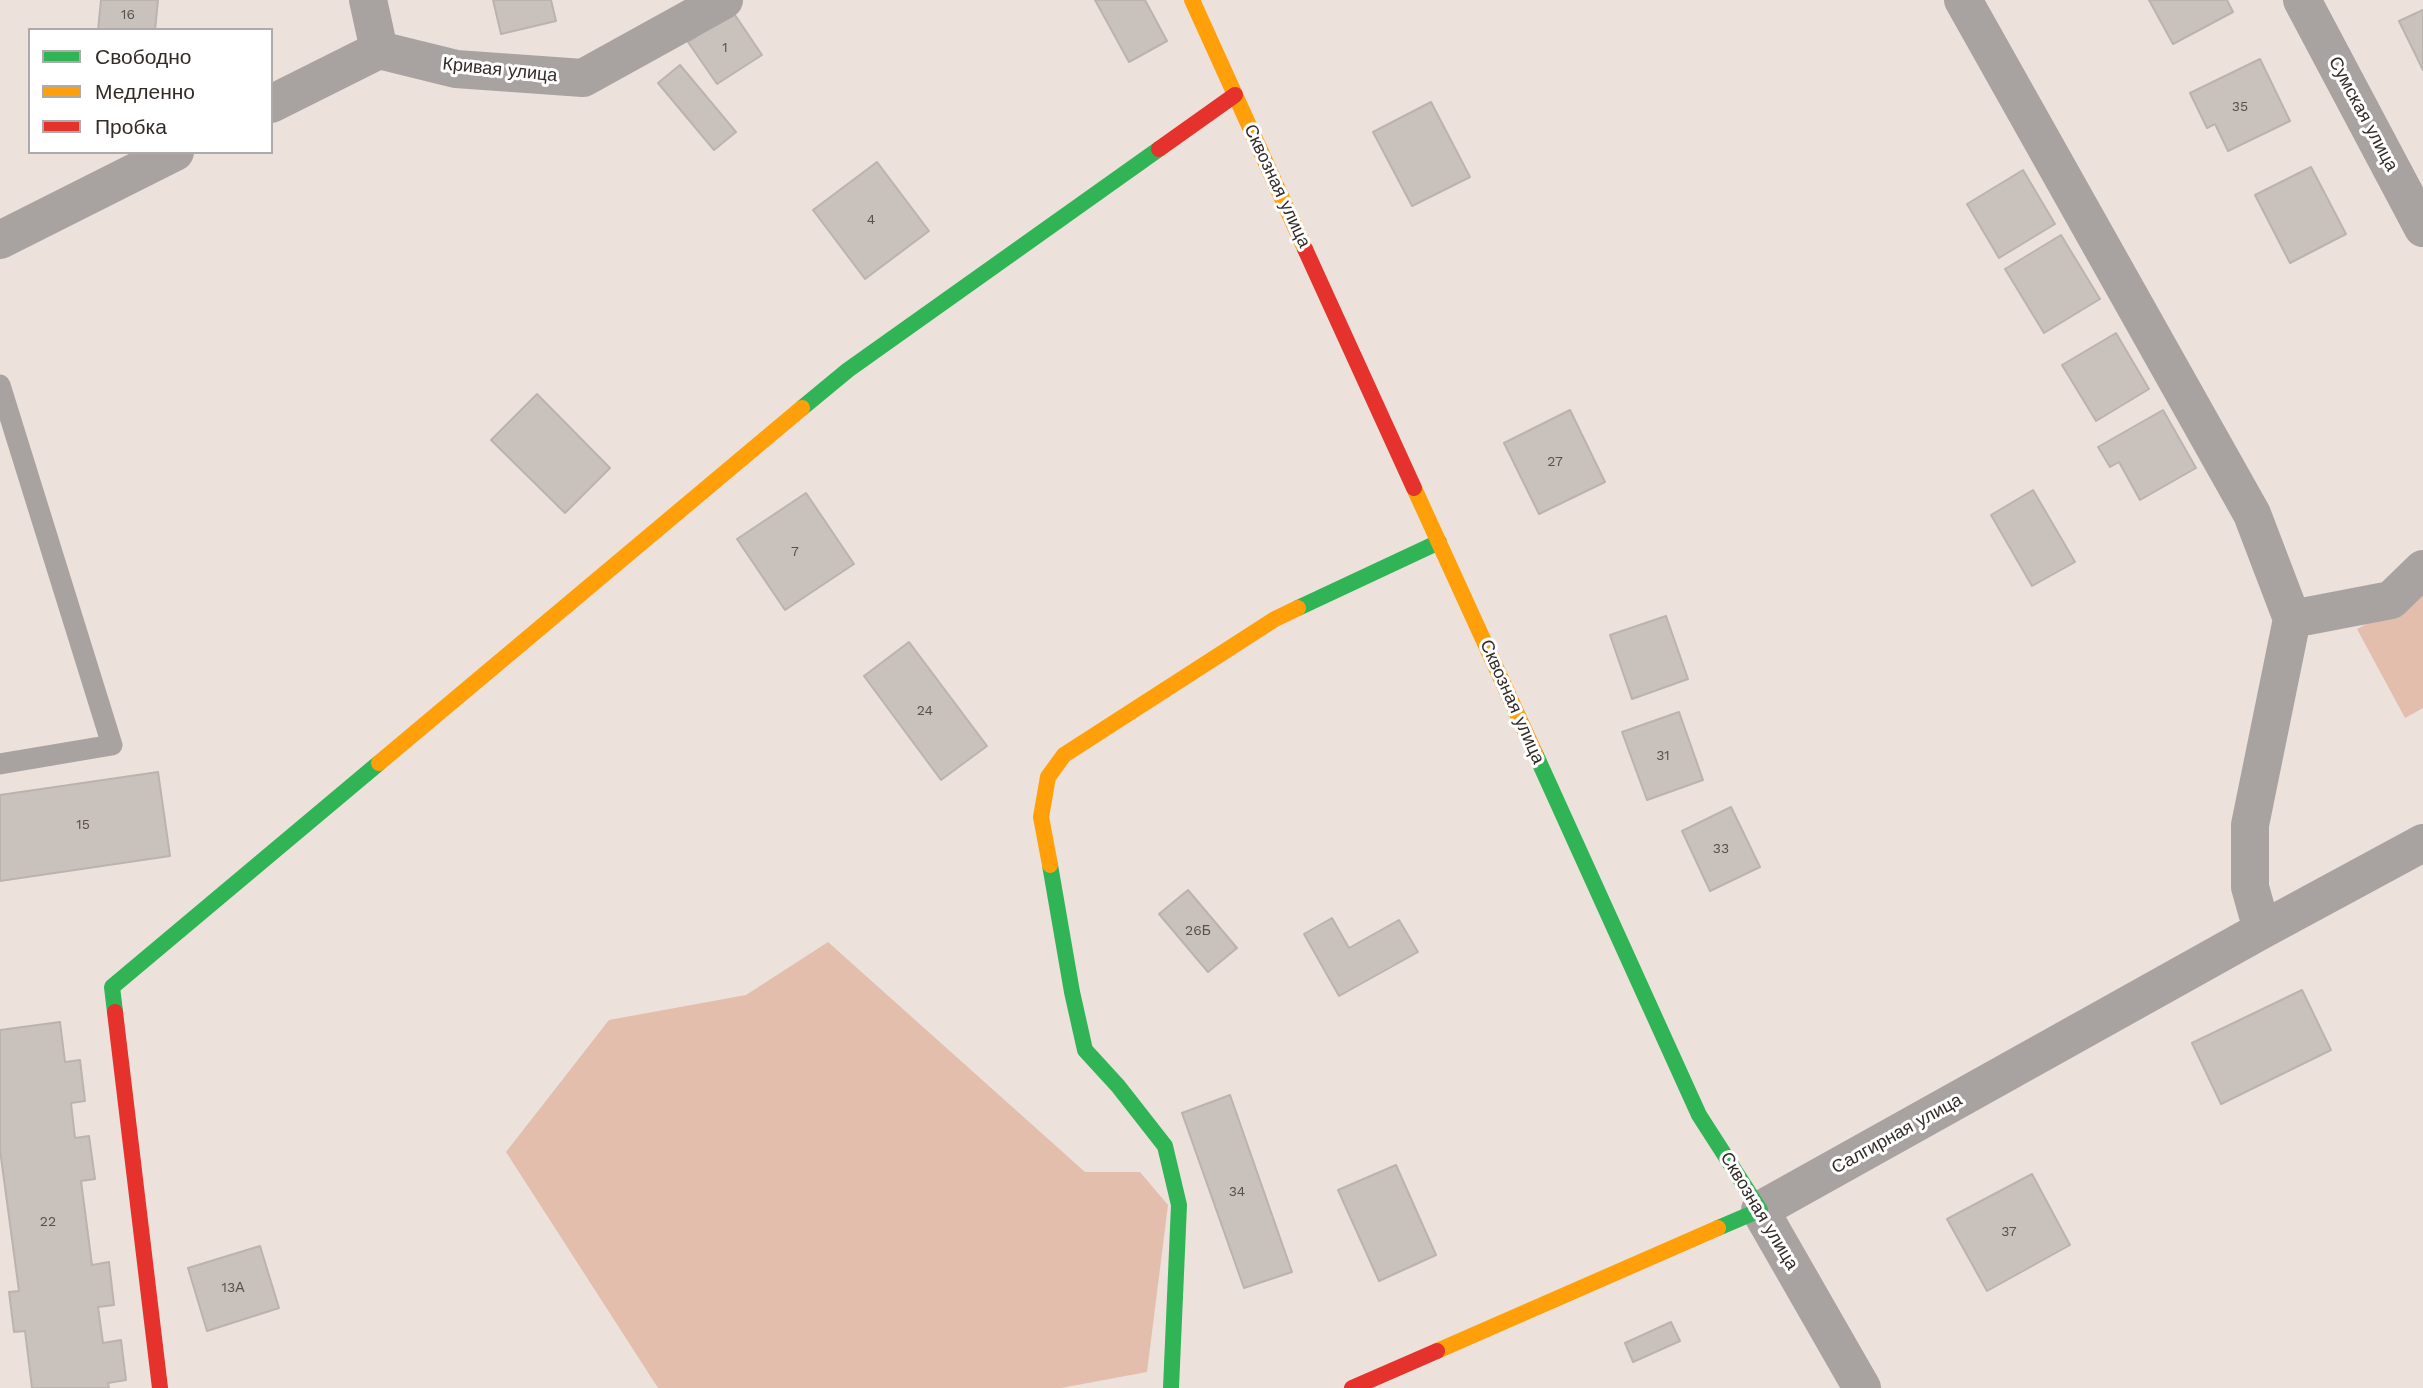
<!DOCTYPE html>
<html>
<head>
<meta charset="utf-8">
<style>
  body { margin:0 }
  #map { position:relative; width:2423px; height:1388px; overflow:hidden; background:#ece1db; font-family:"Work Sans",sans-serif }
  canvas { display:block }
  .legend { position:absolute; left:28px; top:28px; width:245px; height:126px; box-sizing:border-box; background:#fff; border:2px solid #adaaa9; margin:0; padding:9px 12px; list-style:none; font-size:21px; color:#322b27 }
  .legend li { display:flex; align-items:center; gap:14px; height:35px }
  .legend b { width:35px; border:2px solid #adaaa9 }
</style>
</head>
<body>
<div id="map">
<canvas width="2423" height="1388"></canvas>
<ul class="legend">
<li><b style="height:9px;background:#30b455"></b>Свободно</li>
<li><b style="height:9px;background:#ff9f0a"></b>Медленно</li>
<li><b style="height:9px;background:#e5322d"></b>Пробка</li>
</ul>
</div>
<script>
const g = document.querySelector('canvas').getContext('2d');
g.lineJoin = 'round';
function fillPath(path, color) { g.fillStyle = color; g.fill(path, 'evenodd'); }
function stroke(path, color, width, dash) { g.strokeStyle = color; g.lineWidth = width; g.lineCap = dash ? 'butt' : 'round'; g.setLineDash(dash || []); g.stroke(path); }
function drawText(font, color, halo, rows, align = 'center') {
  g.font = font + ' "Work Sans",sans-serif'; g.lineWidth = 6; g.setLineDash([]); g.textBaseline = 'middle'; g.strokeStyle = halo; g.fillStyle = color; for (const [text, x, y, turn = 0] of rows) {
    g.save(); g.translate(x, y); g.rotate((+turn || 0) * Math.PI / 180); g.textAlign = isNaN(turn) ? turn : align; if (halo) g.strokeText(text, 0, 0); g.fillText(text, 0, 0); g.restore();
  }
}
const green = new Path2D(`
  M2423,593V708L2405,718L2357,629Z
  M828,942L1085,1172H1140L1168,1205L1147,1372L1061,1388H658L506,1152L609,1020L746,995Z`);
const building = new Path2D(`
  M101,0H158L155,30H98Z
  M493,0H551L556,21L501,34Z
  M1095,0H1145L1167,41L1129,62Z
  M2149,0H2227L2233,12L2173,44Z
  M2423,10V70L2399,21Z
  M733,12L762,55L717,84L688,42Z
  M2260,59L2290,121L2228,151L2215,124L2207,128L2190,93Z
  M680,65L736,132L714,150L658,83Z
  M1431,102L1470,177L1412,206L1373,132Z
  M877,162L929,231L865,279L813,210Z
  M2311,167L2346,234L2290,263L2255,195Z
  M2023,170L2055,224L1999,258L1967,204Z
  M2061,235L2100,299L2044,333L2005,269Z
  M2116,333L2149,389L2096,421L2062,365Z
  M537,394L610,468L565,513L491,440Z
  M1570,410L1605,482L1539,514L1504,443Z
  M2163,410L2196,468L2140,500L2119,462L2110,467L2098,447Z
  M2033,490L2075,562L2032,586L1991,515Z
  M806,493L854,564L785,610L737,539Z
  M1666,616L1688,679L1632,699L1610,635Z
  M909,642L987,746L941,780L864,676Z
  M1679,712L1703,780L1647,800L1622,732Z
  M158,772L170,856L0,881V795Z
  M1731,807L1760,867L1710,891L1682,831Z
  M1188,890L1237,948L1208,972L1159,914Z
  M1332,918L1349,948L1399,920L1418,952L1339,996L1304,934Z
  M2302,990L2331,1050L2221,1104L2192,1043Z
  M60,1022L65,1062L80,1060L85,1101L71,1103L75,1138L89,1136L95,1179L81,1181L92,1265L109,1262L114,1305L98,1307L103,1343L121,1340L126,1380L108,1383L109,1388H32L25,1331L14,1332L9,1292L19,1291L0,1150V1030Z
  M1230,1095L1292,1272L1244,1288L1182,1113Z
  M1396,1165L1436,1255L1379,1281L1338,1190Z
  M2032,1174L2070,1245L1987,1291L1947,1219Z
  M260,1246L279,1308L207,1331L188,1268Z
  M1671,1322L1680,1341L1633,1362L1625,1343Z`);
const lane = new Path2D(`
  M0,385L112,745L0,764`);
const street = new Path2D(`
  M368,0L379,50
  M1963,0L2252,514L2292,619L2250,825V887L2262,930
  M2302,0L2423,228
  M271,104L379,50L456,69L583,78L724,0
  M0,240L175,152
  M2292,619L2391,600L2423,569
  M1862,1388L1760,1210L2262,930L2423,843`);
const fast = new Path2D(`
  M802,408L848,370L1159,149
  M1298,608L1439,542
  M1535,753L1699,1115L1760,1210L1718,1228
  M1050,865L1072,992L1085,1050L1118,1086L1165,1146L1179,1205L1171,1388
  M115,1012L112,987L379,763`);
const slow = new Path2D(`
  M1192,0L1305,249
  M1414,488L1535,753
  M379,763L802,408
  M1050,865L1041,817L1048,777L1064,755L1275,619L1298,608
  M1437,1351L1718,1228`);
const jam = new Path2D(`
  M1159,149L1235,95
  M1305,249L1414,488
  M115,1012L160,1388
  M1352,1388L1437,1351`);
const numberNames = [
  ["16",128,15],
  ["1",725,48],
  ["35",2240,107],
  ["4",871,220],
  ["27",1555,462],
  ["7",795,552],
  ["24",925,711],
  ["31",1663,756],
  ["15",83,825],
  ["33",1721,849],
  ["26Б",1198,931],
  ["34",1237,1192],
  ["22",48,1222],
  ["37",2009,1232],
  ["13А",233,1288]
];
const streetNames = [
  ["Кривая улица",500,70,6],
  ["Сумская улица",2363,114,62],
  ["Сквозная улица",1277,186,65],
  ["Сквозная улица",1512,702,66],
  ["Салгирная улица",1897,1134,-29],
  ["Сквозная улица",1759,1211,59]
];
fillPath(green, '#e3beac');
fillPath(building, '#c9c1bc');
stroke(building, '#bbb3ae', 2);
stroke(lane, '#a8a3a0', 21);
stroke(street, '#a8a3a0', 38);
stroke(fast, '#30b455', 16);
stroke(slow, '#ff9f0a', 16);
stroke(jam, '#e5322d', 16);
drawText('14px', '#58504c', null, numberNames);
drawText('18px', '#322b27', '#fff', streetNames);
</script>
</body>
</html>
